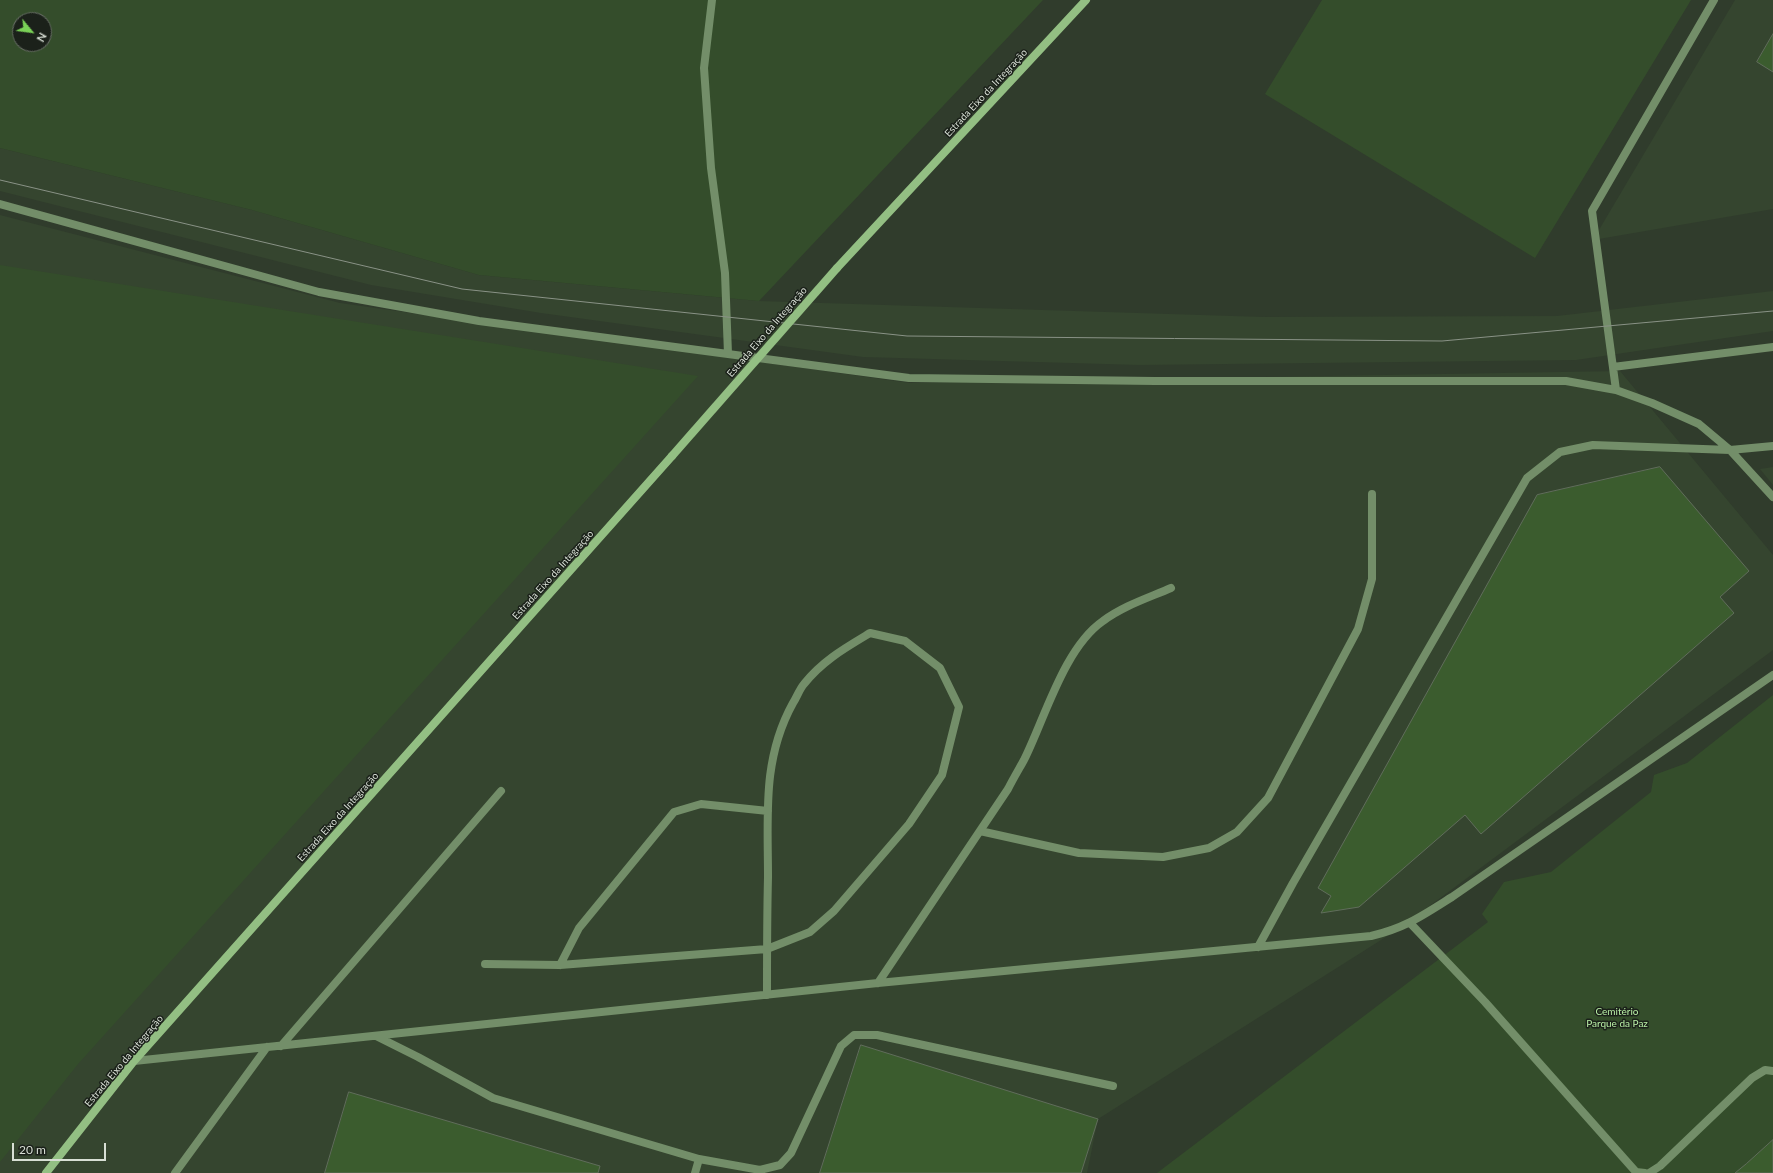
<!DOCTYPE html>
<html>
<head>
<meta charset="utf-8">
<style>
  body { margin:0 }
  #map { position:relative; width:1773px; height:1173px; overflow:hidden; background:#303c2c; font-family:Lato,sans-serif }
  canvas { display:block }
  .north { position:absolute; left:12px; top:12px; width:40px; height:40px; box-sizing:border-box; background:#1b211a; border:1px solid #676d65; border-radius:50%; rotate:119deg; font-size:11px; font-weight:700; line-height:16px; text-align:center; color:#d8dfd5 }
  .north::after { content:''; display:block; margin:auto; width:14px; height:18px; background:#7ad157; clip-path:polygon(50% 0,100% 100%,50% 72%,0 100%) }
  .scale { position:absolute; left:12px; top:1143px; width:94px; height:18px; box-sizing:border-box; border:2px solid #d8dfd5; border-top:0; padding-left:5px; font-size:12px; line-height:14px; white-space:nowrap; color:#d8dfd5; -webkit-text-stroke:3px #1b211a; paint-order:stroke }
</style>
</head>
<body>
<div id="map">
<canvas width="1773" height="1173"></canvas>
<div class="north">N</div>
<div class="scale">20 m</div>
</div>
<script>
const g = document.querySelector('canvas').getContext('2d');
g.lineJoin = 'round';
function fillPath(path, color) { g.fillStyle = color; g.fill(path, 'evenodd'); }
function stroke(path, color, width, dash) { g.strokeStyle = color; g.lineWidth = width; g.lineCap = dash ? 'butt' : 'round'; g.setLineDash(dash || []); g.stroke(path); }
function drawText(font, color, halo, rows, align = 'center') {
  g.font = font + ' Lato,sans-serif'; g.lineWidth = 3; g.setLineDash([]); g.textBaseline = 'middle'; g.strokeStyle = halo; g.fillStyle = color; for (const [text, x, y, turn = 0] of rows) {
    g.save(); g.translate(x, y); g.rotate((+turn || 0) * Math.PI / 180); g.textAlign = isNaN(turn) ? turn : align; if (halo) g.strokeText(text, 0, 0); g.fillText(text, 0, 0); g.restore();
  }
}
const built = new Path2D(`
  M1735,0H1773V209L1593,240Z
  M0,148L252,210L479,275L759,301L1264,317L1557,316L1773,291V331L1576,360L1140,365L863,357L541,313L371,285L0,191Z
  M0,215L340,303L910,383L1620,371L1773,555V650L1400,928L1098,1119L1087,1173H0Z
  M1773,467V485L1760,469Z`);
const green = new Path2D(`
  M0,0H1043L759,301L479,275L252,210L0,148ZM20,20H44V44H20Z
  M1322,0H1691L1535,258L1265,94Z
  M0,265L698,376L78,1064L0,1162Z
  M1773,695V1173H1157L1488,922L1482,914L1504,882L1551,872L1651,792L1654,775L1687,763Z`);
const building = new Path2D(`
  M1773,34V72L1757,62Z
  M1660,467L1749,571L1720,597L1734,613L1481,834L1465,815L1359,907L1321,913L1331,896L1318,888L1537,495Z
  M861,1045L1098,1119L1081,1173H820Z
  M349,1092L600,1166L598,1173H325Z
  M1773,1140V1173H1735L1746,1164Z`);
const lane = new Path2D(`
  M712,0L704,68L711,168L725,273L728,354
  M0,204L319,292L479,321L909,378L1155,381H1566L1616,390L1652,403L1699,424L1730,450L1773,497
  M1613,367L1773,347
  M1616,390L1592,211L1714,0
  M980,831L1079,853L1163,857L1209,848L1237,832L1268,798L1358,629L1372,579V494
  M1411,924L1485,1002L1636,1172L1645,1173
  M1258,947L1293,883L1527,478L1560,452L1593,445L1730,450L1773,446
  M485,964L560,965L767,949L810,932L834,911L909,824L942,775L959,707L940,668L905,641L870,633C845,648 822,661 804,684C799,690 797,697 793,703C762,759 768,815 768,877C767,916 767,956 767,995
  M560,965L579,928L674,812L701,804L768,811
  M878,983L1008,789C1013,779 1019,769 1024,760C1045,718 1064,648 1103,621C1123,606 1148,598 1171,588
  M376,1036L418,1057L493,1098L699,1159L760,1170L780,1165L791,1153L841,1046L854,1035H877L1113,1086
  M281,1046L501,791
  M134,1061L878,983L1371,936C1405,928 1422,916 1452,897L1773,675
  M175,1173L267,1047
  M695,1173L699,1159
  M1649,1173L1660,1166L1752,1078L1765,1070L1773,1071`);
const secondary = new Path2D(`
  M837,268L1086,0
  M46,1173L134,1061L672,456`);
const tram = new Path2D(`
  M0,180L462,289L907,336L1442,341L1773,311`);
const secondaryBridge = new Path2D(`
  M672,456L837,268`);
const streetNames = [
  ["Estrada Eixo da Integração",986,93,-47],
  ["Estrada Eixo da Integração",767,332,-49],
  ["Estrada Eixo da Integração",553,575,-48],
  ["Estrada Eixo da Integração",338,817,-48],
  ["Estrada Eixo da Integração",124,1061,-50]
];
const parkNames = [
  ["Cemitério",1617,1012],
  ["Parque da Paz",1617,1024]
];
fillPath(built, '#35452f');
fillPath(green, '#344d2b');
fillPath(building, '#3b5c2e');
stroke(building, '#606d5b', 1);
stroke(lane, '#738e69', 8);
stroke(secondary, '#93bf83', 8);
stroke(tram, '#899286', 1);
stroke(secondaryBridge, '#93bf83', 8);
drawText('10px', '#d8dfd5', '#1b211a', streetNames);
drawText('10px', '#b8eea5', '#1b211a', parkNames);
</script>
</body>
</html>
